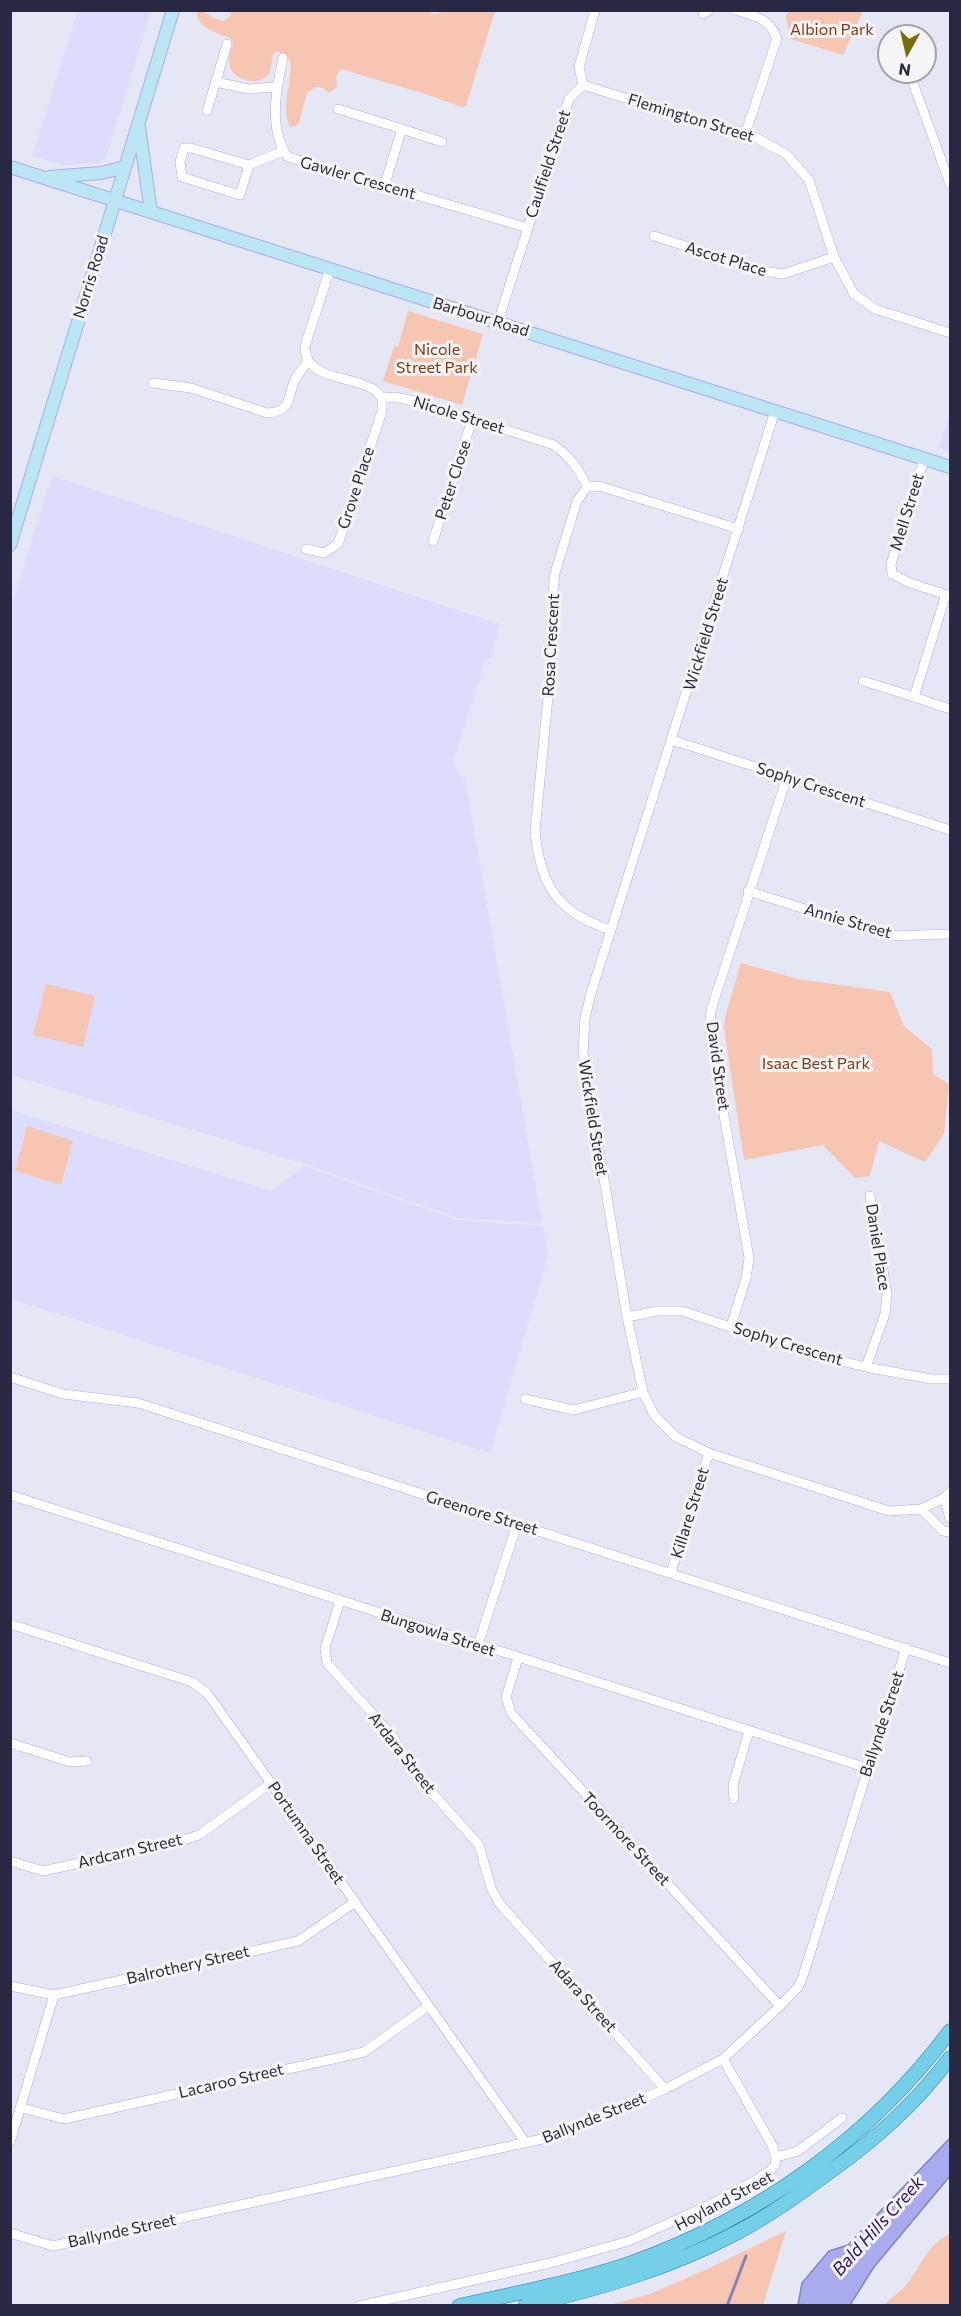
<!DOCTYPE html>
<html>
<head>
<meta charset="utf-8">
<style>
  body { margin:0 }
  #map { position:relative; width:961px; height:2316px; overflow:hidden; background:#e6e7f5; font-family:Commissioner,sans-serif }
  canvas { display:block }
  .frame { position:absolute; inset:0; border:12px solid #282842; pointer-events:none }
  .north { position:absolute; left:877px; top:24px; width:60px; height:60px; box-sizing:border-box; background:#f5f5f5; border:2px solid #a3a3ad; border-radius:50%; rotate:188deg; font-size:16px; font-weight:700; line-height:24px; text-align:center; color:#282842 }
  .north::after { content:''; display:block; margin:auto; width:21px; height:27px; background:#776d0a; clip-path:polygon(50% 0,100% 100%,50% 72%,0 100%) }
</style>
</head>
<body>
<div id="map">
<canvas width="961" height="2316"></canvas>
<div class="frame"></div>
<div class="north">N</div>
</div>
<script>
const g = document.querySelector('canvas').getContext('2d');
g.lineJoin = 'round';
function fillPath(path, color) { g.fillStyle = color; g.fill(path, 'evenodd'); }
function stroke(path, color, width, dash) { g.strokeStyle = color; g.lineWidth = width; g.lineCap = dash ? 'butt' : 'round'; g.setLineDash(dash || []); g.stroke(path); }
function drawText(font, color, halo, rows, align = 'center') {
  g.font = font + ' Commissioner,sans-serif'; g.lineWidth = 6; g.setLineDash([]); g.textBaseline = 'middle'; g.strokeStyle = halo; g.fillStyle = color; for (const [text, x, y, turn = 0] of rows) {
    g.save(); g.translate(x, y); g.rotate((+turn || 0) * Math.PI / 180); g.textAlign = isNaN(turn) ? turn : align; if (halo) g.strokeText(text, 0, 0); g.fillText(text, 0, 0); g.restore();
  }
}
const built = new Path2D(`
  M78,11H151L106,158L98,163L61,165L32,156Z
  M950,412V452L939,448Z
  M52,476L500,624L491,656L485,662L453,761L466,783L542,1223L458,1218L305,1164L11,1075L10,609Z
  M11,1110L271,1191L304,1166L457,1220L543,1226L548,1256L490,1453L11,1299Z`);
const green = new Path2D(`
  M238,10H423L436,14L443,11H495L466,106L462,107L422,93L341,69L336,77L337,87L329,93L323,88L315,87L307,93L298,125L290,127C280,104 293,84 290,60L279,52H274C271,59 272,69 269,74C260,87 234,81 230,67C228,59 230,52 233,44L230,38C217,33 195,27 197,11H205L206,13L214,18L224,21L230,17L231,11Z
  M789,11V10L863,11L843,55L790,39L786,16Z
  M408,311L483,334L462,405L383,381L394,346L398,347Z
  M741,963L798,979L890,992L904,1026L932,1049L933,1074L949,1084L944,1134L925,1162L879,1141L870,1176L855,1178L823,1145L744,1160L724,1028L725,1017Z
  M46,984L95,996L83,1047L33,1035Z
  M27,1126L73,1141L61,1185L15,1171Z
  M786,2231L763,2305L606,2306L650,2294L707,2269Z
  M950,2234V2305H884C891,2297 901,2292 908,2283C921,2265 929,2243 950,2234Z`);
const water = new Path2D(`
  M950,2138V2176L874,2267L850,2305H798L802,2283L829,2251L848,2245Z`);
const stream = new Path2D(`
  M727,2306L746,2256`);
const street = new Path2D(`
  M735,10C756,17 768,17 777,38L746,132
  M703,14L709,10
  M283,58C276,90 268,129 288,157L528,228
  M909,72L950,184
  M216,82L248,89L277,87
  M583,85L725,129L746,132L787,155L809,180L834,257L854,294L875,309L950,333
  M338,109L402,129L384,187
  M207,111L227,44
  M402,129L442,142
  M249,165L240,195L182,177L180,162L184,148H191L249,165L283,151
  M654,236L763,271L783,274L834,257
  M330,269L305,346C304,378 345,376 367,386C374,388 378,393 382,398L395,397L415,401L554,445C570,457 579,469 587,487
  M498,322L569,99L583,85L579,67L595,10
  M153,383L191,388L267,413C294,411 286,397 296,378C299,373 304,367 307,362
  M775,411L591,993L585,1018L583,1053L627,1317L643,1392L654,1415L676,1437L709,1453L889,1511L921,1509L944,1498L950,1492
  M924,459L891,564L892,574L910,583L950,596
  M433,541L472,420
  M306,549L324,553L338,544L382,411V398
  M946,594L914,697L950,709
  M863,681L914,697
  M672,740L950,830
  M748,891L890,936L950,934
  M611,930C558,913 540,886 535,831L554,635L553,590L555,573L577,501L587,487L599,486L739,529
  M627,1317L657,1311H682L808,1353L866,1367L931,1379H950
  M731,1326L746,1278L749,1258L711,1041L710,1025L711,1010L787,777
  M866,1367L885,1314L887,1294L870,1196
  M10,1377L63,1394L138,1403L950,1663
  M525,1399L574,1410L643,1392
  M10,1495L867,1768
  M944,1498L950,1518
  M921,1509L943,1531L950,1532
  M671,1573L709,1453
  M340,1601L325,1648L327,1663L394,1738L403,1760L479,1845L491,1888L499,1903L665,2089
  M10,1624L192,1682L207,1693L526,2143
  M478,1645L517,1524
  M518,1658L506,1697L511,1713L780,2006
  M10,1743L70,1762L87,1761
  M734,1799L733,1785L749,1731
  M10,1861L43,1871L180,1841L199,1835L271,1783
  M10,1986L54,1995L298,1941L355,1902
  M723,2059L772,2145L776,2157
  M22,2108L64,2119L364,2052L428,2006
  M10,2142L54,1995
  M10,2233L53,2246L551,2137L665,2089L723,2059L780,2006L798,1987L802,1979L906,1648
  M359,2306L550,2263L629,2241L709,2205L756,2180L771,2170L775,2165L776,2157L798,2151L842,2118`);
const secondary = new Path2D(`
  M139,127L151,212
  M10,167L950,467
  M49,177L101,173L125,167
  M10,545L173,10`);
const primary = new Path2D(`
  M459,2306C517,2293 576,2282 631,2263C758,2218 869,2139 950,2031
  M525,2306C598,2289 670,2268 736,2233C769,2216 798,2195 828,2173C876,2139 914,2105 950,2058`);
const parkNames = [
  ["Albion Park",832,30],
  ["Nicole",437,350],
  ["Street Park",437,368],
  ["Isaac Best Park",816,1064]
];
const streetNames = [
  ["Flemington Street",691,118,17],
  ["Caulfield Street",548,164,-72],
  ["Gawler Crescent",358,178,16],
  ["Ascot Place",726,259,17],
  ["Norris Road",91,277,-73],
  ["Barbour Road",481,317,17],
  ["Nicole Street",459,415,17],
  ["Peter Close",453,480,-72],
  ["Grove Place",356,488,-72],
  ["Mell Street",907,512,-73],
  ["Wickfield Street",706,634,-73],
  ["Rosa Crescent",551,645,-87],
  ["Sophy Crescent",811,785,18],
  ["Annie Street",848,921,16],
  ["David Street",718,1066,82],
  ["Wickfield Street",593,1118,81],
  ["Daniel Place",878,1247,81],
  ["Sophy Crescent",788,1344,17],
  ["Greenore Street",482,1513,17],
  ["Killare Street",690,1513,-73],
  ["Bungowla Street",438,1633,18],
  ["Ballynde Street",882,1724,-72],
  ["Ardara Street",402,1753,52],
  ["Portumna Street",306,1833,55],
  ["Toormore Street",626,1839,47],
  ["Ardcarn Street",130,1851,-13],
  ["Balrothery Street",188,1965,-13],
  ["Adara Street",583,1996,48],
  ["Lacaroo Street",231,2081,-13],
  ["Ballynde Street",594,2118,-22],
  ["Hoyland Street",724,2201,-28],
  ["Ballynde Street",122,2231,-12]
];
const waterNames = [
  ["Bald Hills Creek",878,2226,-48]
];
fillPath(built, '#dcddfc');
fillPath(green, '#f7c6b2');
fillPath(water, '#aaabef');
stroke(water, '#8384bb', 1.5);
stroke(stream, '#8384bb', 3);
stroke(street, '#abacee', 10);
stroke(secondary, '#abacee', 14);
stroke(primary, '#1f80a4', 15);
stroke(street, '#fff', 9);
stroke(secondary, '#bae7f3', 12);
stroke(primary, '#76cfe8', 14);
drawText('16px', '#843813', '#f5f5f5', parkNames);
drawText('16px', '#282842', '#f5f5f5', streetNames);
drawText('italic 18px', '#2a1174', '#f5f5f5', waterNames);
</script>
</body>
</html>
